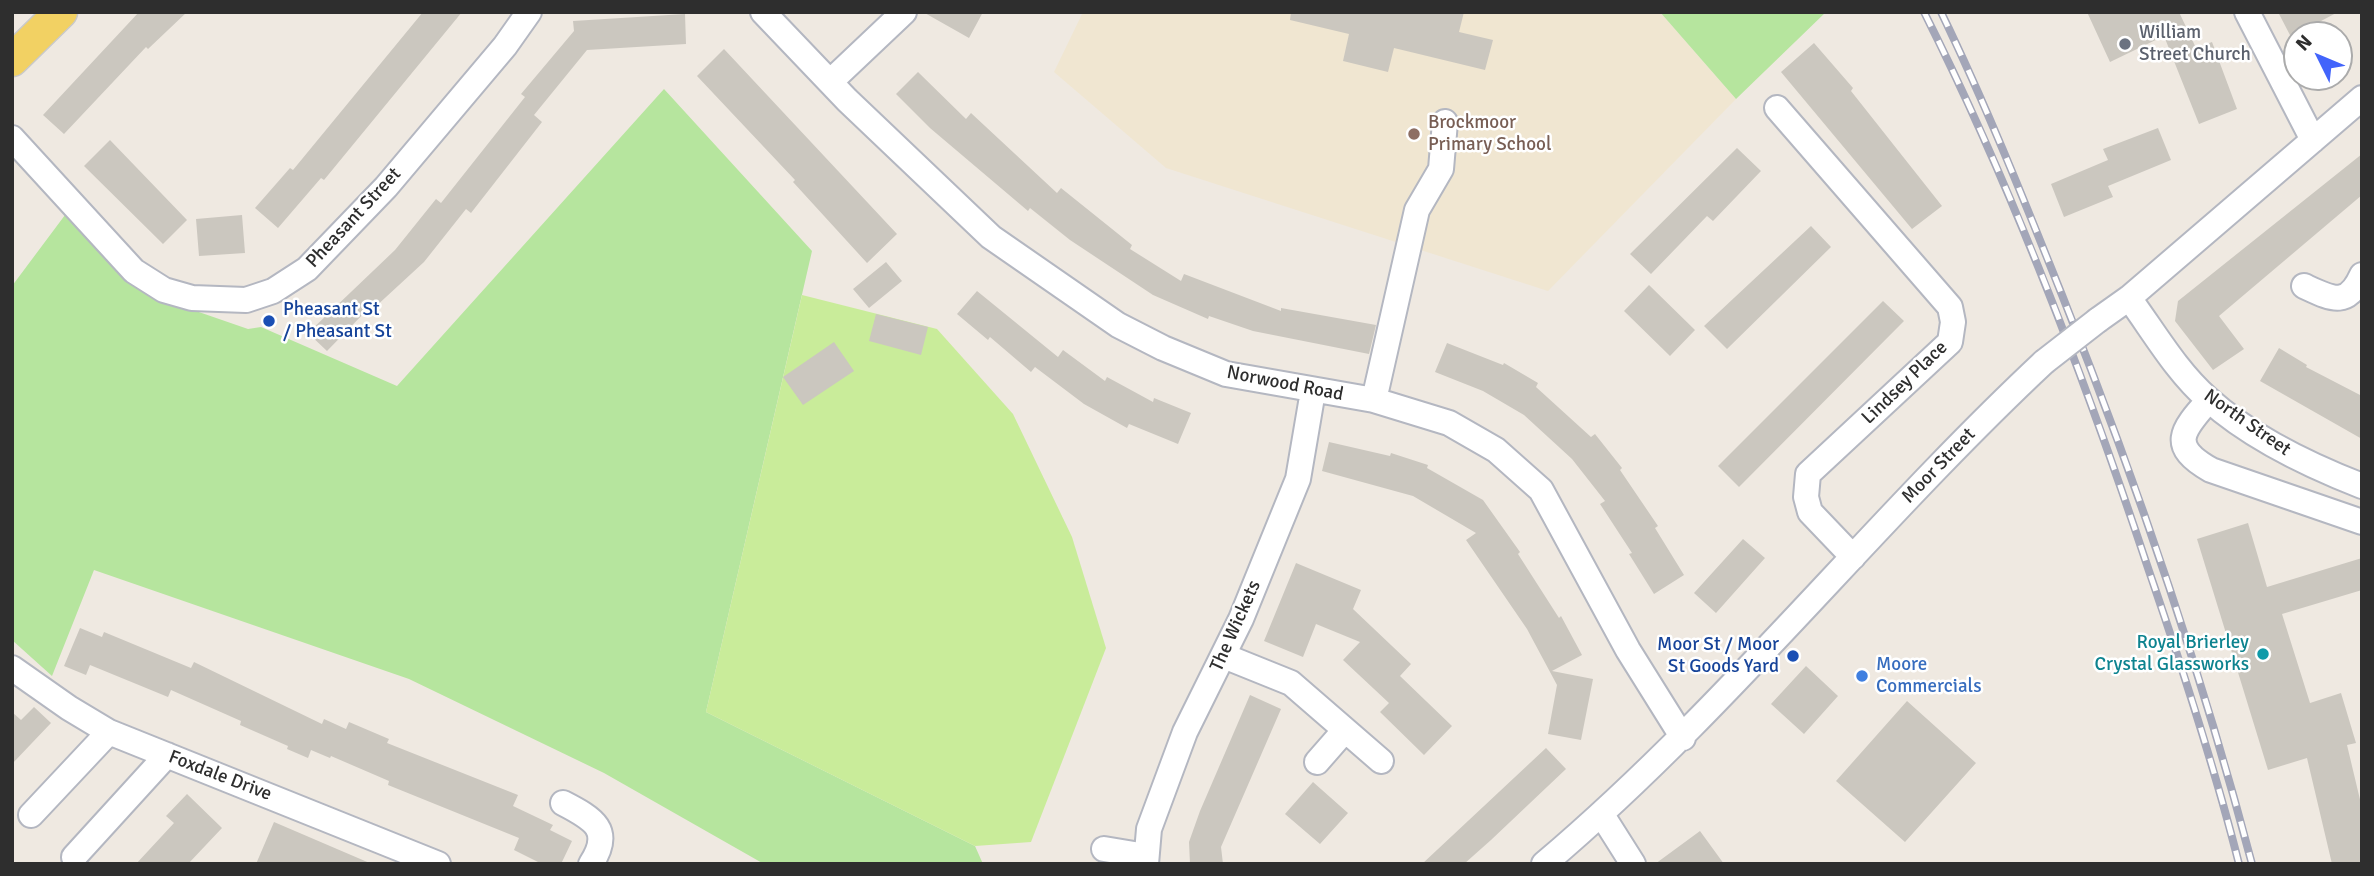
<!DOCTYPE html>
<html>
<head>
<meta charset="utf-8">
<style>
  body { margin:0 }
  #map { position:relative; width:2374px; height:876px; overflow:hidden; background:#efe9e1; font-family:Signika,sans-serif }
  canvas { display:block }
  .frame { position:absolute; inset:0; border:14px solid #2e2e2e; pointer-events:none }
  .north { position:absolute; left:2283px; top:21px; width:70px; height:70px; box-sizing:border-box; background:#fff; border:2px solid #ababab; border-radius:50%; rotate:313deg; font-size:19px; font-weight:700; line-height:28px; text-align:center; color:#2e2e2e }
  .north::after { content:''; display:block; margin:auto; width:24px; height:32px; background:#4264fb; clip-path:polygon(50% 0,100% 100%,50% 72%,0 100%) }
</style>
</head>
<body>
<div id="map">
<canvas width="2374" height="876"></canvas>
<div class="frame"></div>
<div class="north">N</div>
</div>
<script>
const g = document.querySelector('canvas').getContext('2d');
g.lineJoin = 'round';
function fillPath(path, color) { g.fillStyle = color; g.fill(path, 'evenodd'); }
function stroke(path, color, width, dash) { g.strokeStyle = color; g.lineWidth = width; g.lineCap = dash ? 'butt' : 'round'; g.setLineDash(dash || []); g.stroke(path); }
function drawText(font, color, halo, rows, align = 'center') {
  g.font = font + ' Signika,sans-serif'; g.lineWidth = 5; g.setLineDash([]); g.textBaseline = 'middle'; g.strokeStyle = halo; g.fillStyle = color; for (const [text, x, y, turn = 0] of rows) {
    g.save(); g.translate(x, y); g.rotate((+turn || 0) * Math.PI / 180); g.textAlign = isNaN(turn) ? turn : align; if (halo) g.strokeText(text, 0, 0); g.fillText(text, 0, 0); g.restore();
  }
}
const education = new Path2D(`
  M1083,12H1660L1736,99L1548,291L1166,168L1054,72Z`);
const green = new Path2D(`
  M1660,12H1826L1736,99Z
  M664,89L812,251L706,712L975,846L983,864H764L604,773L409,679L94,570L52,676L12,640V286L71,207L167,301L248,329L261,327L397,386Z`);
const pitch = new Path2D(`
  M802,295L937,329L1013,414L1072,537L1106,648L1031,842L975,846L706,712Z`);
const building = new Path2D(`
  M139,12H187L148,49L146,47L64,134L43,115Z
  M423,12H462L324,180L321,178L278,228L255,208L290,168L293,170Z
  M923,12H983L969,38Z
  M1291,12H1464L1459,32L1493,40L1485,70L1394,48L1388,72L1343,61L1349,34L1290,20Z
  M2087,12H2179L2196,48L2212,42L2237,109L2199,124L2164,36L2110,62Z
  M2278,12H2338L2291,37Z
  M685,14L686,44L587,50L534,115L542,122L471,213L466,209L424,262L373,309L371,306L327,351L308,333L395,250L436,199L441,203L525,97L521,94L574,31L573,21Z
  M1814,43L1853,88L1851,91L1942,206L1912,229L1781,72Z
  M724,49L897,234L867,263L793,182L795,180L697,76Z
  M918,72L966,119L971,113L1057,193L1061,188L1132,245L1130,249L1181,281L1184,274L1281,311V308L1376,325L1369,354L1253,331L1209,316L1208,319L1153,295L1070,240L1030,208L1028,211L930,128L896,94Z
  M2158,128L2171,160L2108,186L2113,197L2064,217L2051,184L2108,160L2103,149Z
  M110,140L187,220L163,244L84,166Z
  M1737,148L1761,171L1713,221L1707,216L1651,274L1630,254Z
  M2362,154V195L2219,316L2244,349L2213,370L2175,321L2178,301Z
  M242,215L245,253L199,256L196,219Z
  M1811,226L1831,247L1727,349L1704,326Z
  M886,262L902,281L869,308L853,289Z
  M1649,285L1695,330L1670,356L1624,311Z
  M977,291L1058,357L1063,350L1105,381L1107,377L1153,402L1154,398L1191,413L1178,444L1129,424L1127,428L1084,404L1035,367L1031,372L990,337L988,340L957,314Z
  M1883,301L1904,321L1739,487L1718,466Z
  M876,314L928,327L921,355L869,341Z
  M834,342L854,371L803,405L783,377Z
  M1447,343L1503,365L1504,363L1538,383L1536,387L1591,437L1595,434L1622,468L1620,470L1658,526L1655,528L1684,575L1654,594L1629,554L1632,553L1600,504L1605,501L1572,459L1524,415L1483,391L1435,372Z
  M2279,348L2307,365L2306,367L2362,396V439L2260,381Z
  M1329,442L1390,456L1391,453L1428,465L1427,468L1483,500L1520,552L1518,554L1559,618L1561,616L1582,655L1552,671L1593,679L1581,740L1548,734L1557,685L1527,629L1466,540L1476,533L1413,496L1322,471Z
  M2248,523L2267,587L2362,558V590L2282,614L2310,703L2341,693L2356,743L2347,745L2362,808V864H2332L2307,758L2268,770L2197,539Z
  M1743,539L1765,558L1716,613L1694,593Z
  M1296,563L1361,590L1353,609L1411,664L1400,676L1452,726L1424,755L1380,712L1389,703L1343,660L1360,642L1316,624L1303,657L1264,641Z
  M80,628L102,637L104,632L191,668L194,662L322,724L324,719L346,729L349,722L389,739L387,743L518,795L513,806L553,825L550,830L572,841L561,864H542L514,850L519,838L388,785L389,781L331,756L330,758L311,750L308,758L287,749L288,746L240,725L241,721L171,690L168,697L90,665L86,675L64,666Z
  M1806,666L1838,696L1804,734L1771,704Z
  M1250,695L1281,709L1221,847L1223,864H1190L1189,842L1200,811Z
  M1907,701L1976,763L1905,842L1836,781Z
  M34,707L51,723L12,764V712L21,720Z
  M1546,748L1566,769L1491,840L1464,864H1422Z
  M1313,782L1348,813L1320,844L1285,814Z
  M187,794L222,828L188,864H136L174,823L166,816Z
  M274,822L372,864H256Z
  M1700,831L1724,864H1655Z`);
const minor = new Path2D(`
  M763,12L847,100L991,237L1118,325L1163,348L1226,374L1374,400L1449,423L1496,450L1541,490L1628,650L1683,738
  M2247,12L2313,140
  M830,82L904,12
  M1777,108L1950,307L1953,322L1950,342L1808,474L1806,497L1810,512L1853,557
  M12,138L134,271L164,290L192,298L246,300L273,291L307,269L386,187L505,46L529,12
  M2304,286C2332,299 2347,308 2362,275
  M2129,298C2154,332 2176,371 2208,399C2251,438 2308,465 2362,486
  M2098,320L2129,298L2362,98
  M1374,400L1417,210L1441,169L1445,122
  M2209,400C2181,431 2169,446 2211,470L2362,522
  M1224,656L1291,683L1381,761
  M12,668L69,708L109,732L438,864
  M1317,762L1345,730
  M563,803C594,819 613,830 591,864
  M31,815L109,732
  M1602,815L1633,864
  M1104,849L1146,856
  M74,857L167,755
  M1146,864L1149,829L1185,732L1241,619L1298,479L1313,391
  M1544,864C1725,711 1871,524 2044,362`);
const major = new Path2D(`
  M12,60L61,12`);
const rail = new Path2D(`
  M1924,12C2014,191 2086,381 2149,571C2182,667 2214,765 2239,864
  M1941,12C1986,105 2024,200 2062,295C2136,481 2201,670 2252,864`);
const minorBridge = new Path2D(`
  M2044,362L2098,320`);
const markers = [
  [2125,44,7,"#6b7280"],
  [1414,134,7,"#8d6e63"],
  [269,321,7,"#1a4fb4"],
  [2263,654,7,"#0f9aa8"],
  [1793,656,7,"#1a4fb4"],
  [1862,676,7,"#3f7fe0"]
];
const worshipNames = [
  ["William",2139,33],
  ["Street Church",2139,55]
];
const educationNames = [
  ["Brockmoor",1428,123],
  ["Primary School",1428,145]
];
const streetNames = [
  ["Pheasant Street",354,218,-47],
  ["Lindsey Place",1905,383,-44],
  ["Norwood Road",1285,384,11],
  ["North Street",2247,423,35],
  ["Moor Street",1939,466,-46],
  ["The Wickets",1236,626,-66],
  ["Foxdale Drive",220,776,21]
];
const transitNames = [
  ["Pheasant St",283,310],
  ["/ Pheasant St",283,332],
  ["Moor St / Moor",1779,645,"right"],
  ["St Goods Yard",1779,667,"right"]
];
const cultureNames = [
  ["Royal Brierley",2249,643],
  ["Crystal Glassworks",2249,665]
];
const shopNames = [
  ["Moore",1876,665],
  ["Commercials",1876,687]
];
fillPath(education, '#f0e6d1');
fillPath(green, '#b6e59e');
fillPath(pitch, '#c9ec9a');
fillPath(building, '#cbc7bf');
stroke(minor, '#b4b7c1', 28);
stroke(major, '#c9c9c9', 35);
stroke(minor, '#fff', 24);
stroke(major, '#f2d163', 32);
stroke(rail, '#a3a6b8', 8);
stroke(rail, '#fff', 5, [16]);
stroke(minorBridge, '#b4b7c1', 28, []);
stroke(minorBridge, '#fff', 24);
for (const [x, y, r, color] of markers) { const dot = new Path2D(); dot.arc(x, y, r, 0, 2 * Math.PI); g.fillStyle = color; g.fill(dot); stroke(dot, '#fff', 2.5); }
drawText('19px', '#5b616d', '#fff', worshipNames, 'left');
drawText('19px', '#785e54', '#fff', educationNames, 'left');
drawText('19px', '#2e2e2e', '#fff', streetNames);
drawText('19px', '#164399', '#fff', transitNames, 'left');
drawText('19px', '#0d838f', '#fff', cultureNames, 'right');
drawText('19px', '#366cbe', '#fff', shopNames, 'left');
</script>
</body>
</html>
